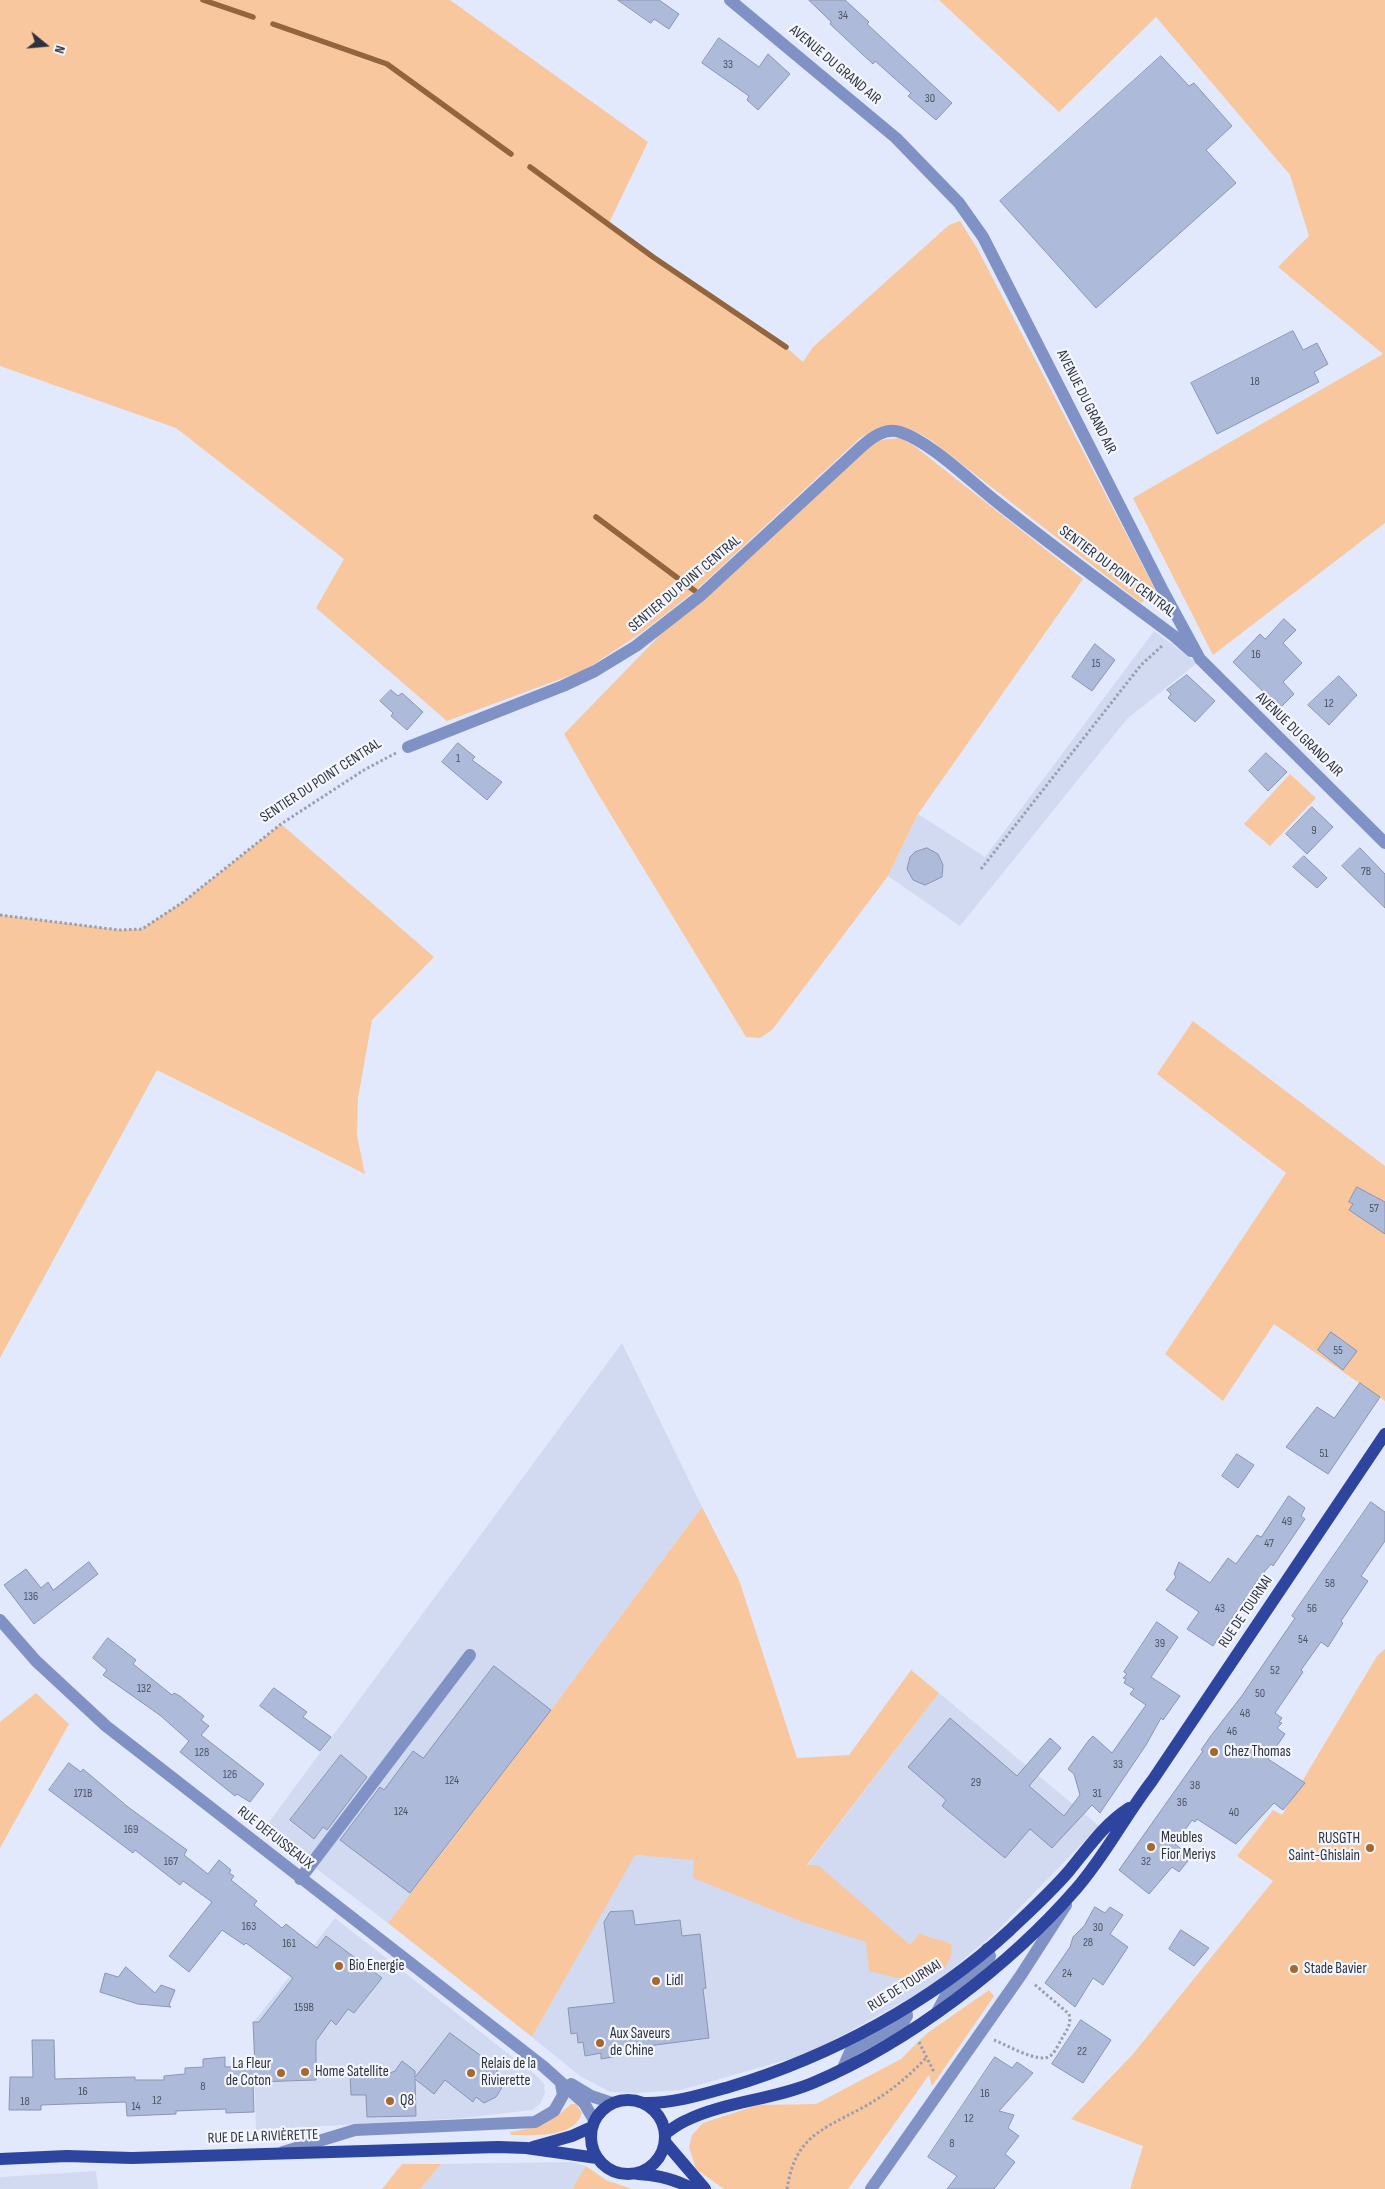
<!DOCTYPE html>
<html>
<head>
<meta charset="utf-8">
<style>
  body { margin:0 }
  #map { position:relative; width:1385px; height:2189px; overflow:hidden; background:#e2e9fc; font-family:"Sofia Sans Condensed",sans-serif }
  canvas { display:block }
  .north { position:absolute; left:20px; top:20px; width:50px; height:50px; -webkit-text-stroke:4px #f4f6fd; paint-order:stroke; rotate:107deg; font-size:14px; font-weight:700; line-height:20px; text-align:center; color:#2c313d }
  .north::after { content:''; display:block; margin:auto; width:18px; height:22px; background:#2c313d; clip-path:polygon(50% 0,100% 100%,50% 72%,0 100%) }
</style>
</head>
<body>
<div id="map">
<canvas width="1385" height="2189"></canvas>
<div class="north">N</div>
</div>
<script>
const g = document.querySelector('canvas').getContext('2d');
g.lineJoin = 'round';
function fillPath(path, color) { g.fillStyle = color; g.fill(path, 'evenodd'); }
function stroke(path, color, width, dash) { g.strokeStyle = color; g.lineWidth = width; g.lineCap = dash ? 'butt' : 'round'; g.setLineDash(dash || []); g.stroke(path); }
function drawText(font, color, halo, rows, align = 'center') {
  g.font = font + ' "Sofia Sans Condensed",sans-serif'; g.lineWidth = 4.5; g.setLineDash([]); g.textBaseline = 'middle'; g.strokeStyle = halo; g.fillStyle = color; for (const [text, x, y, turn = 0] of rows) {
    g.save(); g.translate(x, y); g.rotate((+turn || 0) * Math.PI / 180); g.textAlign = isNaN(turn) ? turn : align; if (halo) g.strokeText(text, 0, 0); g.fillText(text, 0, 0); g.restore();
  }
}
const built = new Path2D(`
  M1154,631L1197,663L1127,719L960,926L888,876L918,814L985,857Z
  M622,1343L702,1507L551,1710L388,1923L264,1829Z
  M939,1693L1099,1826L998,1930L933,1985L810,2053L681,2090L637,2093L610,2092L580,2076L532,2037L634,1855L807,1866Z
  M335,1918L538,2077L544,2084L545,2093L540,2104L532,2110L464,2118L256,2130L253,2023Z
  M571,2162L586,2166L591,2172L579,2189H420L441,2164Z
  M96,2171L98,2189H0V2177Z`);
const green = new Path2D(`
  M0,0H450L648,142L609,223L786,347L803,362L813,347L949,225L960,221L977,248L1156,591L1141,603L932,441C904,423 889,420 860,438L695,591L641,633L585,670L447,721L316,608L344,559L176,428L0,366Z
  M939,0H1385V523L1213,655L1133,498L1383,354L1278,267L1309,236L1290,175L1156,17L1059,112Z
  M901,438L913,445L1083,579L918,814L888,876L772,1030L760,1038L746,1037L597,792L564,734L661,634L864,451L878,440Z
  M1290,774L1316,798L1270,846L1244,824Z
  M281,824L434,957L372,1020L358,1098L357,1136L365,1174L157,1070L0,1358V915L119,930L142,929L183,902Z
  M1193,1021L1385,1166V1401L1274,1324L1223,1401L1165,1354L1286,1173L1157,1074Z
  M702,1507L739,1580L797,1758L849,1755L911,1670L939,1693L807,1865H818L910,1945L920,1933C930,1939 941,1939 951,1944C956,1967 932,1981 911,1980C897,1979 882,1974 869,1971L866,1942L803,1922L693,1878L694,1860L635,1855L532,2037L388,1923L551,1710Z
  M1385,1649V2189H1130L1143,2146L1071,2119L1133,2054L1273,1881L1237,1856L1273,1810L1282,1815L1377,1656Z
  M36,1693L69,1724L0,1848V1722Z
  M989,1990L994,1996L932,2086L929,2075L848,2189H724L696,2169L689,2147L692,2135L703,2123L758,2105L816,2104L901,2059L926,2034Z
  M571,2104H576L582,2113C574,2139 532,2135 511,2135L510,2132C535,2128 552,2122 571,2104Z
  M402,2164H441L420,2189H382Z
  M586,2166L606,2180L632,2189H572Z`);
const stream = new Path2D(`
  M203,0L253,17
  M273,24L387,64L511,154
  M530,167L653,257L786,347
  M596,517L695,591`);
const building = new Path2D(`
  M618,0H659L679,14L669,29L654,19L651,23Z
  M809,0H845L869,22L867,24L952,103L936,120L908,96L911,93L875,61L873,64L861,53L830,24L831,22Z
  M719,38L759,67L768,54L790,74L758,110L747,100L749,96L702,63Z
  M1161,56L1189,86L1194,83L1232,126L1206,150L1236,183L1096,308L1000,201Z
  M1293,331L1303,350L1317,343L1328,364L1314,372L1319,382L1217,434L1191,383Z
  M1284,619L1296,630L1283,643L1302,663L1283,682L1294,694L1280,708L1233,662L1260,634L1265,639Z
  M1095,644L1115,660L1092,691L1072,677Z
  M1187,675L1215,701L1195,722L1168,698L1171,694L1167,690Z
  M1339,676L1357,695L1329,725L1308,705Z
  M391,690L398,696L402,693L423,712L407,730L391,716L393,713L380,701Z
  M458,743L475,757L472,760L502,782L487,800L442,762Z
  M1266,753L1287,772L1268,791L1249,771Z
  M1312,807L1333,827L1307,854L1286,834Z
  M927,848L938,854L943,865L942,877L925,885L913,880L907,869L910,857L915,852Z
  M1360,848L1385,874V908L1342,866Z
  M1304,856L1327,878L1317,888L1293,867Z
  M1357,1187L1385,1202V1234L1349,1210L1353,1204L1349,1202Z
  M1331,1332L1357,1351L1343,1370L1318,1350Z
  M1360,1383L1380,1397L1328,1474L1286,1447L1317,1407L1334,1418Z
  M1237,1454L1254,1465L1238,1488L1222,1476Z
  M1289,1496L1305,1508L1301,1516L1305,1519L1273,1566L1271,1564L1259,1578L1213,1646L1187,1629L1199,1612L1166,1590L1176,1577L1174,1574L1179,1562L1210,1583L1228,1558L1236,1564L1257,1535L1261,1537Z
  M1371,1502L1385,1512V1541L1361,1576L1368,1581L1341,1621L1343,1623L1328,1647L1321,1642L1301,1670L1303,1672L1275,1713L1282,1718L1279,1722L1282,1723L1277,1728L1285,1734L1268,1759L1305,1783L1283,1810L1274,1803L1236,1844L1197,1819L1195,1822L1192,1820L1175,1844L1191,1857L1179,1872L1172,1867L1149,1894L1119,1870L1203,1751L1201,1750L1210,1737L1241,1697L1295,1618L1292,1616Z
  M89,1562L98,1574L34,1624L4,1585L26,1569L41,1588L48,1582L53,1590Z
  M1157,1622L1178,1637L1151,1677L1180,1696L1163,1720L1161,1718L1146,1745L1100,1813L1092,1805L1052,1848L1030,1829L1005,1858L942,1806L946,1800L908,1767L950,1718L1017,1776L1050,1738L1061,1748L1029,1786L1064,1816L1080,1795L1074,1774L1068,1769L1089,1740L1093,1736L1112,1753L1146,1705L1130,1694L1134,1689L1124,1683L1126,1679L1123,1678L1127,1674L1124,1672Z
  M108,1638L136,1660L133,1664L172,1695L174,1693L180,1696L204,1716L201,1720L209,1726L201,1735L264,1784L250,1802L237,1794L235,1796L180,1752L189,1741L161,1716L103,1675L107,1670L93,1658Z
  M494,1666L551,1710L410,1893L340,1840L380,1787L384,1790L413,1751L423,1758Z
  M274,1688L307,1712L303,1717L331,1737L320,1751L260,1706Z
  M341,1755L367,1777L327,1830L323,1827L314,1839L290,1820Z
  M69,1763L81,1772L83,1769L128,1807L187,1850L184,1855L208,1874L219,1860L231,1870L229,1873L234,1876L231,1880L257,1901L254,1905L282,1928L286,1924L317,1948L326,1936L382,1978L354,2013L348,2009L336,2025L331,2020L316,2041V2080L253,2082L254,2112L226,2113V2109L176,2111V2114L127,2116L126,2102L41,2105V2110H9L10,2077H33L32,2040H54L55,2079L135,2077V2080H164V2076L185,2074V2068L203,2067V2059L225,2057V2067L255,2066L253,2022H259L293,1978L246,1943L244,1945L222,1930L189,1972L169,1956L212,1902L183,1881L180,1885L135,1850L133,1853L49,1790Z
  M1095,1907L1105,1913L1110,1907L1123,1915L1110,1934L1128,1947L1103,1985L1093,1978L1075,2007L1045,1983L1070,1947L1073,1937L1084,1926Z
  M633,1911L635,1925L680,1920L682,1936L700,1934L706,1988L703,1989L709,2038L633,2048L617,2052L618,2056L601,2059V2053L585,2056L583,2042L578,2043L577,2033L571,2034L568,2008L614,2003L604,1922L610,1912Z
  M1181,1930L1209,1948L1194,1966L1169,1949Z
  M126,1967L155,1993L161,1985L175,1990L169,2005L171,2007L138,2004L100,1992L105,1973L118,1977Z
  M1081,2020L1111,2040L1083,2083L1052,2064Z
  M450,2033L499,2069L495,2074L503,2079L501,2089L496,2097L484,2103L476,2097L473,2102L445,2080L434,2094L415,2079L416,2116L367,2117L366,2095H351L350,2074L374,2073L375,2079L395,2071L402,2061L415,2071V2077Z
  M995,2057L1012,2068L1017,2062L1033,2073L999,2111L1014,2115L1008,2128L1019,2136L1005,2154L1015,2162L994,2189H947L957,2176L928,2157Z`);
const path = new Path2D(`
  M981,869L1141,665L1162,646
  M0,915L119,930L142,929L183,902L281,824L364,770L396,753
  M994,2040C1007,2045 1039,2064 1050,2056C1055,2053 1058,2045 1061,2040C1066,2031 1072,2025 1069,2014L1033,1983
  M919,2042L934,2072
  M787,2189C795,2138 819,2131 860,2109C885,2096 906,2079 926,2058`);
const minor = new Path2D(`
  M730,0L896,138L959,203L983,237L1162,589L1200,659L1385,843
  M408,747L563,686L595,671L636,646L700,596L860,448C871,438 885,427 900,432C931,442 971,482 998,503C1056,549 1115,592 1174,636L1191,651
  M0,1620L36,1661L106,1726L544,2067L584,2103L594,2120
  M300,1879L470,1655
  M937,2012L947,1993L988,1960L990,1956L987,1949
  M843,2068L850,2052L903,2023L907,2016L906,2008
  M571,2084L591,2096L612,2103
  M283,2152L355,2130L535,2122L554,2111L563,2095L561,2084
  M871,2189L1021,1975L1066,1905`);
const major = new Path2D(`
  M591 2137a37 37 0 1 1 74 0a37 37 0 1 1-74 0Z
  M643,2103C672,2104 701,2095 729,2087C830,2057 932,2002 1010,1930C1030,1911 1052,1891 1069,1871C1088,1848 1104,1824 1129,1808
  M666,2133C672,2129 678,2124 685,2121C725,2101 774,2100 815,2082C909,2042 1009,1966 1076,1889C1105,1856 1125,1816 1152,1781L1385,1434
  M665,2142L705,2189
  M533,2147L572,2136L592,2127
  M0,2159L67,2156L132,2158L498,2147L526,2148L597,2158
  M638,2174C658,2175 675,2179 693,2189`);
const markers = [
  [1214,1752,5,"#a7682e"],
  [1151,1847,5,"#a7682e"],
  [1370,1848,5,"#a7682e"],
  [339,1966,5,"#a7682e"],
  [1294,1969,5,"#a7682e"],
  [656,1981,5,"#a7682e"],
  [600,2043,5,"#a7682e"],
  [305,2072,5,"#a7682e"],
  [281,2073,5,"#a7682e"],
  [471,2073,5,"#a7682e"],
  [390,2101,5,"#a7682e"]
];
const numberNames = [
  ["34",843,16],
  ["33",728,65],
  ["30",930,99],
  ["18",1255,382],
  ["16",1256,655],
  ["15",1096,664],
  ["12",1329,704],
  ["1",458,759],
  ["9",1314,831],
  ["7B",1366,872],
  ["57",1374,1209],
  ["55",1338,1351],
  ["51",1324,1454],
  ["49",1287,1522],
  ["47",1269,1544],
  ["58",1330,1584],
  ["136",31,1597],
  ["43",1220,1609],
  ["56",1312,1609],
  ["54",1303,1640],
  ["39",1160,1644],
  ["52",1275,1671],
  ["132",144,1689],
  ["50",1260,1694],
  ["48",1245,1714],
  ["46",1232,1732],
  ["128",202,1753],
  ["33",1118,1765],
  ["126",230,1775],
  ["124",452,1781],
  ["29",976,1783],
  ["38",1195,1786],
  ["171B",83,1794],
  ["31",1097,1794],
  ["36",1182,1803],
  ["124",401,1812],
  ["40",1234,1813],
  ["169",131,1830],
  ["167",171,1862],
  ["32",1146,1862],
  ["163",249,1927],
  ["30",1098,1928],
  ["28",1088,1943],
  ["161",289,1944],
  ["24",1067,1974],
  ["159B",304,2008],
  ["22",1082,2052],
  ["8",203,2087],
  ["16",83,2092],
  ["16",985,2094],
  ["12",157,2101],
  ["18",25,2102],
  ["14",136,2107],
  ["12",969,2119],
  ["8",952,2144]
];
const streetNames = [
  ["AVENUE DU GRAND AIR",835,65,40],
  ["AVENUE DU GRAND AIR",1086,402,63],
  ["SENTIER DU POINT CENTRAL",1117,572,37],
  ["SENTIER DU POINT CENTRAL",685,584,-40],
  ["AVENUE DU GRAND AIR",1299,735,44],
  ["SENTIER DU POINT CENTRAL",321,781,-33],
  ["RUE DE TOURNAI",1246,1612,-56],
  ["RUE DEFUISSEAUX",275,1838,38],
  ["RUE DE TOURNAI",905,1986,-32],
  ["RUE DE LA RIVIÈRETTE",263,2137,-2]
];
const poiNames = [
  ["Chez Thomas",1224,1752],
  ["Meubles",1161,1838],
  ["Fior Meriys",1161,1855],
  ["RUSGTH",1360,1839,"right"],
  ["Saint-Ghislain",1360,1856,"right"],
  ["Bio Energie",349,1966],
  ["Stade Bavier",1304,1969],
  ["Lidl",666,1981],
  ["Aux Saveurs",610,2034],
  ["de Chine",610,2051],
  ["La Fleur",271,2064,"right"],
  ["de Coton",271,2081,"right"],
  ["Relais de la",481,2064],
  ["Rivierette",481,2081],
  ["Home Satellite",315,2072],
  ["Q8",400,2101]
];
fillPath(built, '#d1daf1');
fillPath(green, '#f9c79e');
stroke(stream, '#93653e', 5.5);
fillPath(building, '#aebad9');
stroke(building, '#8995b2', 1);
stroke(path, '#999faf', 3, [2.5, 2.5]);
stroke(minor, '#8092c5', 12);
stroke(major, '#2e459f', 12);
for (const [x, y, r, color] of markers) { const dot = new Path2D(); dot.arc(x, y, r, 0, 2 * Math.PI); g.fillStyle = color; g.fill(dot); stroke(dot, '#f4f6fd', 2); }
drawText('12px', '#4c5364', null, numberNames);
drawText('15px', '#2c313d', '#f4f6fd', streetNames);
drawText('15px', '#2c313d', '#f4f6fd', poiNames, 'left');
</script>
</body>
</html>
